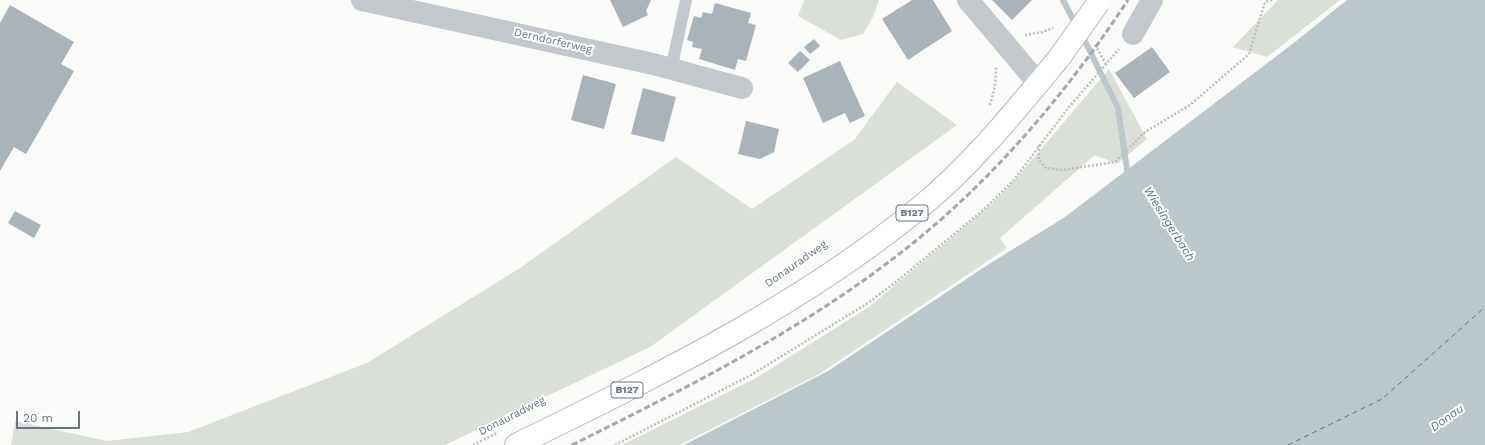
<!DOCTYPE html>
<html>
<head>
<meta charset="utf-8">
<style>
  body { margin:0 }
  #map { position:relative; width:1485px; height:445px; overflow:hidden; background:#fafaf8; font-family:"Work Sans",sans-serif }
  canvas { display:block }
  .scale { position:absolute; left:16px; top:411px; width:64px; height:18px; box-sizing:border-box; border:2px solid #657683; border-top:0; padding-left:5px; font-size:12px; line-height:14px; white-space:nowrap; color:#657683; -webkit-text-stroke:3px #fff; paint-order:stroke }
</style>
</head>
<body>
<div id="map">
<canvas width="1485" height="445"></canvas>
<div class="scale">20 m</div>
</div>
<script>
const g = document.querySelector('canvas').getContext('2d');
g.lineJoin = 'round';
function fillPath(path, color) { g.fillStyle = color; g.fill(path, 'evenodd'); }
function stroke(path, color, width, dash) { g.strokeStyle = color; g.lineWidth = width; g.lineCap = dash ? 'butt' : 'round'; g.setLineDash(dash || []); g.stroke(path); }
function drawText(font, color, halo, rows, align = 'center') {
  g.font = font + ' "Work Sans",sans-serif'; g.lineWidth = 4; g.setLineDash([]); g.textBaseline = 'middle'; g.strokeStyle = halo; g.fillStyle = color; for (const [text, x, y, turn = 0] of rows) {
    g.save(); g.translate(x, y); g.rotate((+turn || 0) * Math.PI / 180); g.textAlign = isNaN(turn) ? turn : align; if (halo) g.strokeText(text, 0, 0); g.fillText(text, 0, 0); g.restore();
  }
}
const green = new Path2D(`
  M804,0H879L873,17L863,34L841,40L798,16Z
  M1278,0H1340L1267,57L1233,47Z
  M1109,69L1147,139L1117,164L1095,155L1000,238L1007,248L821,373L680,445H622L756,378L869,307L990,205L1014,181Z
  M897,82L957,125L650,347L445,445H11L15,421L107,441L188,432L367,363L520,268L676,157L752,209L854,140Z`);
const water = new Path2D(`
  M1347,0H1485V445H684L828,371L989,264L1065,217L1295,42Z`);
const stream = new Path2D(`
  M1063,0L1076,25
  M1082,35L1118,108L1128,176`);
const ferry = new Path2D(`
  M1288,445L1382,399L1485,307`);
const building = new Path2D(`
  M610,0H651L646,11L648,15L623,27Z
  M912,0H933L952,31L908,60L882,19Z
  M992,0H1032L1012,20Z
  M715,3L751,13L748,23L756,25L746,61L738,59L735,70L699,59L702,49L692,47L693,42L687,40L694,16L701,18L703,12L712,14Z
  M10,5L74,42L61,64L74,71L26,154L14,147L0,171V23Z
  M814,39L820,46L810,54L804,47Z
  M1152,47L1170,72L1134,98L1115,73Z
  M800,51L810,60L798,72L788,63Z
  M840,61L865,116L850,123L845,113L823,123L803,78Z
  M583,75L616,84L604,129L571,120Z
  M643,88L676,97L664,142L631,134Z
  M746,121L779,129L774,152L760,159L738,154Z
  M15,211L41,225L34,238L8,223Z`);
const path = new Path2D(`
  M1025,35L1042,32L1053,28
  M1095,45L1106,64
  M990,105L995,86L996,67
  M1039,145V160L1046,168L1063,170L1115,162L1145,132L1190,105L1249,54L1265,2L1272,0
  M473,445L497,433
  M615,445L751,375L868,303L896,282L982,211L1013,181L1069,107L1119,49`);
const lane = new Path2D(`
  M671,70L686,0`);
const street = new Path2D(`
  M362,0L653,64L742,88
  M968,0L1038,83
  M1133,34L1152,0`);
const primary = new Path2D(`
  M516,445C656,376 797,308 918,209C971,166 1016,110 1059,58`);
const rail = new Path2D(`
  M572,445C680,391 789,337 886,264C983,192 1062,100 1128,0`);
const primaryBridge = new Path2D(`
  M1059,58L1099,2`);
const shields = [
  [912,213,32],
  [627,390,32]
];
const shieldNames = [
  ["B127",912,213],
  ["B127",627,390]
];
const streetNames = [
  ["Derndorferweg",553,41,13],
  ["Donauradweg",796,264,-35],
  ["Donauradweg",512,416,-27]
];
const waterNames = [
  ["Wiesingerbach",1169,224,58],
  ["Donau",1447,418,-35]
];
fillPath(green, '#dadfd7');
fillPath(water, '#bbc7cb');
stroke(stream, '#bbc7cb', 6);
stroke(ferry, '#60757c', 1, [5, 4]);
fillPath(building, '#aab3b9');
stroke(primary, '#b5babe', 24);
stroke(path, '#bbbfc2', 2.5, [2, 2]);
stroke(lane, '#c3c8cc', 12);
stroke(street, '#c3c8cc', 22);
stroke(primary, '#fff', 22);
stroke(rail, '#a2aab0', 3, [6, 3]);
stroke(primaryBridge, '#b5babe', 24, []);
stroke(primaryBridge, '#fff', 22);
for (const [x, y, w] of shields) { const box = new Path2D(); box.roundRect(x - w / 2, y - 8, w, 16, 3); g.fillStyle = '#fff'; g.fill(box); stroke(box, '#657683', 1); }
drawText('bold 10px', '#657683', null, shieldNames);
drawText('11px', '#657683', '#fff', streetNames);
drawText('italic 12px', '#60757c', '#fff', waterNames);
</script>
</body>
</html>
